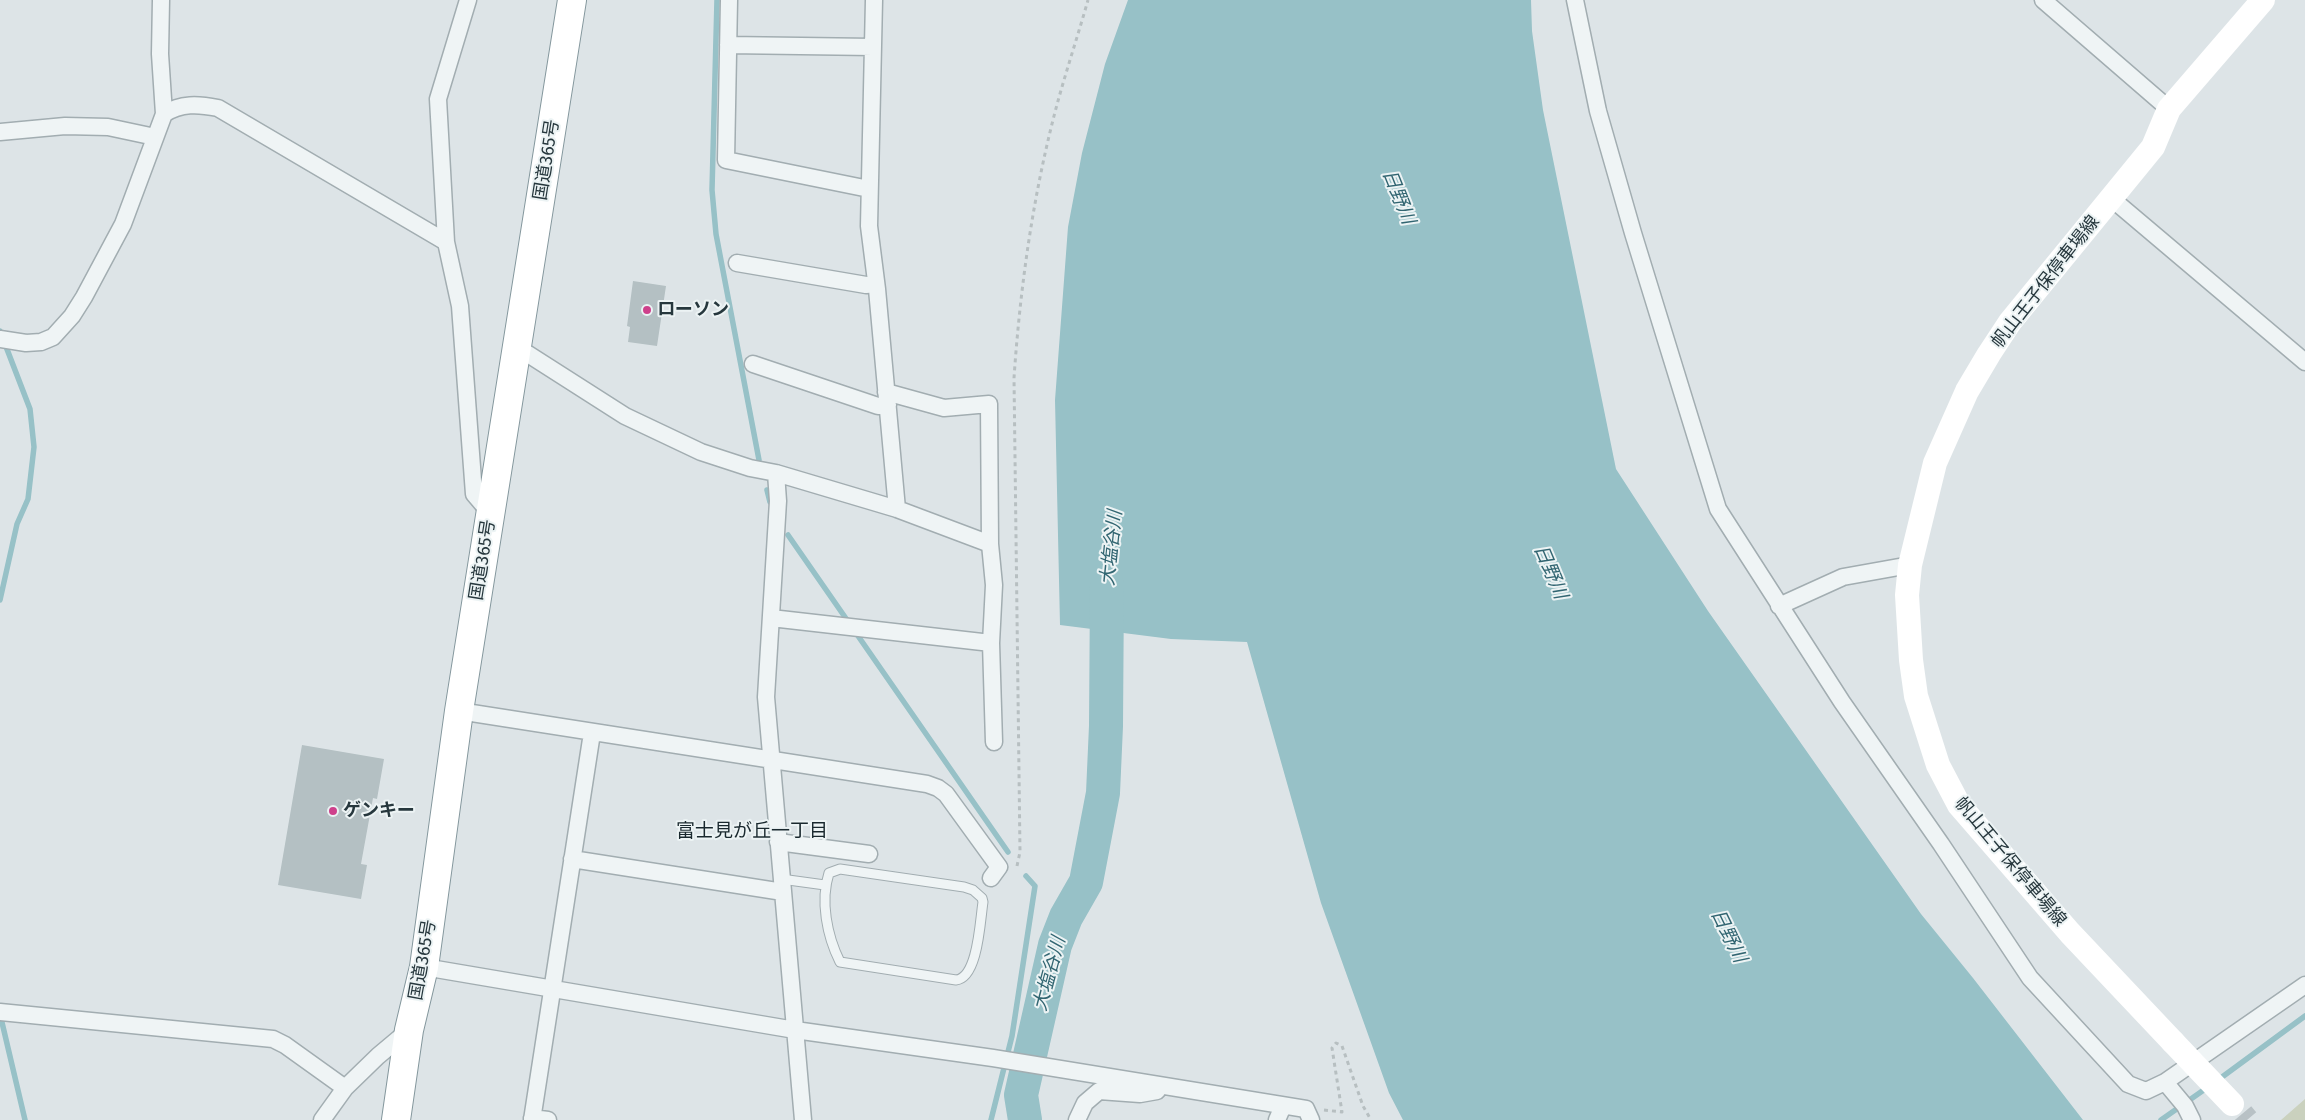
<!DOCTYPE html>
<html>
<head>
<meta charset="utf-8">
<style>
  body { margin:0 }
  canvas { display:block; background:#dde4e7 }
</style>
</head>
<body>
<canvas width="2305" height="1120"></canvas>
<script>
const g = document.querySelector('canvas').getContext('2d');
g.lineJoin = 'round';
function fillPath(path, color) { g.fillStyle = color; g.fill(path, 'evenodd'); }
function stroke(path, color, width, dash) { g.strokeStyle = color; g.lineWidth = width; g.lineCap = dash ? 'butt' : 'round'; g.setLineDash(dash || []); g.stroke(path); }
function drawText(font, color, halo, rows, align = 'center') {
  g.font = font + ' "Fira Sans","Noto Sans JP",sans-serif'; g.lineWidth = 4; g.setLineDash([]); g.textBaseline = 'middle'; g.strokeStyle = halo; g.fillStyle = color; for (const [text, x, y, turn = 0] of rows) {
    g.save(); g.translate(x, y); g.rotate((+turn || 0) * Math.PI / 180); g.textAlign = isNaN(turn) ? turn : align; if (halo) g.strokeText(text, 0, 0); g.fillText(text, 0, 0); g.restore();
  }
}
const green = new Path2D(`
  M2305,1099V1120H2281Z`);
const water = new Path2D(`
  M1128,0H1531L1532,31L1543,110L1616,469L1708,611L1921,914L1973,978L2083,1120H1403L1389,1093L1321,903L1247,642L1171,639L1060,625L1055,400L1068,227L1082,153L1105,64Z`);
const stream = new Path2D(`
  M717,0L712,190L716,234L759,460
  M0,331L30,409L34,447L28,499L17,524L0,600
  M767,490L770,502
  M788,535L847,620
  M856,633L1008,852
  M0,1014L25,1120
  M2218,1080L2305,1016
  M991,1120L1012,1036L1035,886L1026,876
  M2161,1120L2208,1087`);
const river = new Path2D(`
  M1025,1120L1021,1095L1055,945L1066,917L1086,882L1103,793L1106,726L1107,585`);
const building = new Path2D(`
  M633,281L666,286L657,346L628,342L630,327L627,326Z
  M302,745L384,759L377,799L373,798L361,864L367,865L361,899L278,885Z`);
const secondaryTunnel = new Path2D(`
  M2242,1114L2247,1120`);
const path = new Path2D(`
  M1017,866L1020,852L1014,378C1020,290 1032,202 1054,116C1064,77 1077,39 1088,0
  M1324,1110L1342,1112L1332,1048L1336,1043L1342,1046L1363,1106L1371,1120`);
const lane = new Path2D(`
  M840,869L964,887L973,890L982,898L983,902C980,921 978,978 956,980L840,962C827,936 820,901 829,873Z
  M781,879L825,885`);
const street = new Path2D(`
  M468,0L438,99L446,242L460,306L474,494L491,514
  M729,0L726,160L869,189
  M874,0L869,226L877,289L897,509
  M1575,0L1598,111L1633,233L1718,509L1842,702L1941,844L2030,978L2128,1084L2146,1091L2165,1082L2305,985
  M2043,0L2169,109
  M728,45L873,47
  M164,114C181,103 198,104 218,108L446,242
  M0,132L65,126L108,127L155,137
  M2111,198L2305,362
  M737,263L866,285L876,284
  M0,339L26,343L41,342L53,337L72,316L84,297L123,224L164,114L160,54L161,0
  M517,347L625,416L701,452L750,468L776,473L897,509L990,544
  M753,364L878,406L888,405
  M886,392L944,408L989,404L990,544L994,585L991,643L994,742
  M776,473L778,501L766,697L803,1120
  M1779,606L1843,577L1910,565
  M771,618L991,643
  M459,711L927,784L938,788L946,794L999,867L991,878
  M778,842L869,854
  M572,859L783,892
  M424,967L795,1030L993,1058L1306,1109L1311,1120
  M0,1012L273,1039L285,1045L345,1088
  M2165,1082L2185,1106L2192,1120
  M532,1118L548,1120
  M322,1120L345,1088L378,1056L409,1030
  M532,1120L592,733
  M1077,1120L1085,1103L1099,1091L1140,1094L1157,1091
  M1277,1120L1283,1106`);
const secondary = new Path2D(`
  M2173,1042L2070,933L1959,805L1938,765L1916,696L1911,660L1907,595L1910,565L1935,463L1967,391L1989,354L2010,322L2153,147L2169,109L2263,0`);
const highway = new Path2D(`
  M396,1120L409,1030L424,967L459,711L572,0`);
const secondaryBridge = new Path2D(`
  M2173,1042L2232,1104`);
const markers = [
  [647,310,5,"#ce408b"],
  [333,811,5,"#ce408b"]
];
const streetNames = [
  ["国道365号",547,160,-81],
  ["帆山王子保停車場線",2046,282,-52],
  ["国道365号",483,560,-81],
  ["帆山王子保停車場線",2010,862,50],
  ["国道365号",423,960,-80]
];
const poiNames = [
  ["ローソン",657,310],
  ["ゲンキー",343,811]
];
const waterNames = [
  ["日野川",1398,197,68],
  ["大塩谷川",1112,548,-84],
  ["日野川",1550,572,67],
  ["日野川",1728,936,64],
  ["大塩谷川",1050,974,-75]
];
const neighbourhoodNames = [
  ["富士見が丘一丁目",752,832]
];
fillPath(green, '#cad1be');
fillPath(water, '#97c1c7');
stroke(stream, '#97c1c7', 5.5);
stroke(river, '#97c1c7', 34);
fillPath(building, '#b4c0c3');
stroke(secondaryTunnel, '#b8c1c5', 24, [24, 12]);
stroke(lane, '#a2adb1', 11);
stroke(street, '#a2adb1', 19);
stroke(highway, '#84979d', 30);
stroke(path, '#b7bfc1', 3, [4, 4]);
stroke(lane, '#eff4f5', 9);
stroke(street, '#eff4f5', 16);
stroke(secondary, '#fff', 24);
stroke(highway, '#fff', 28);
stroke(secondaryBridge, '#fff', 24);
for (const [x, y, r, color] of markers) { const dot = new Path2D(); dot.arc(x, y, r, 0, 2 * Math.PI); g.fillStyle = color; g.fill(dot); stroke(dot, '#ecf3f4', 2); }
drawText('18px', '#26373d', '#ecf3f4', streetNames);
drawText('bold 18px', '#26373d', '#ecf3f4', poiNames, 'left');
drawText('italic 19px', '#316571', '#ecf3f4', waterNames);
drawText('19px', '#19282e', '#ecf3f4', neighbourhoodNames);
</script>
</body>
</html>
